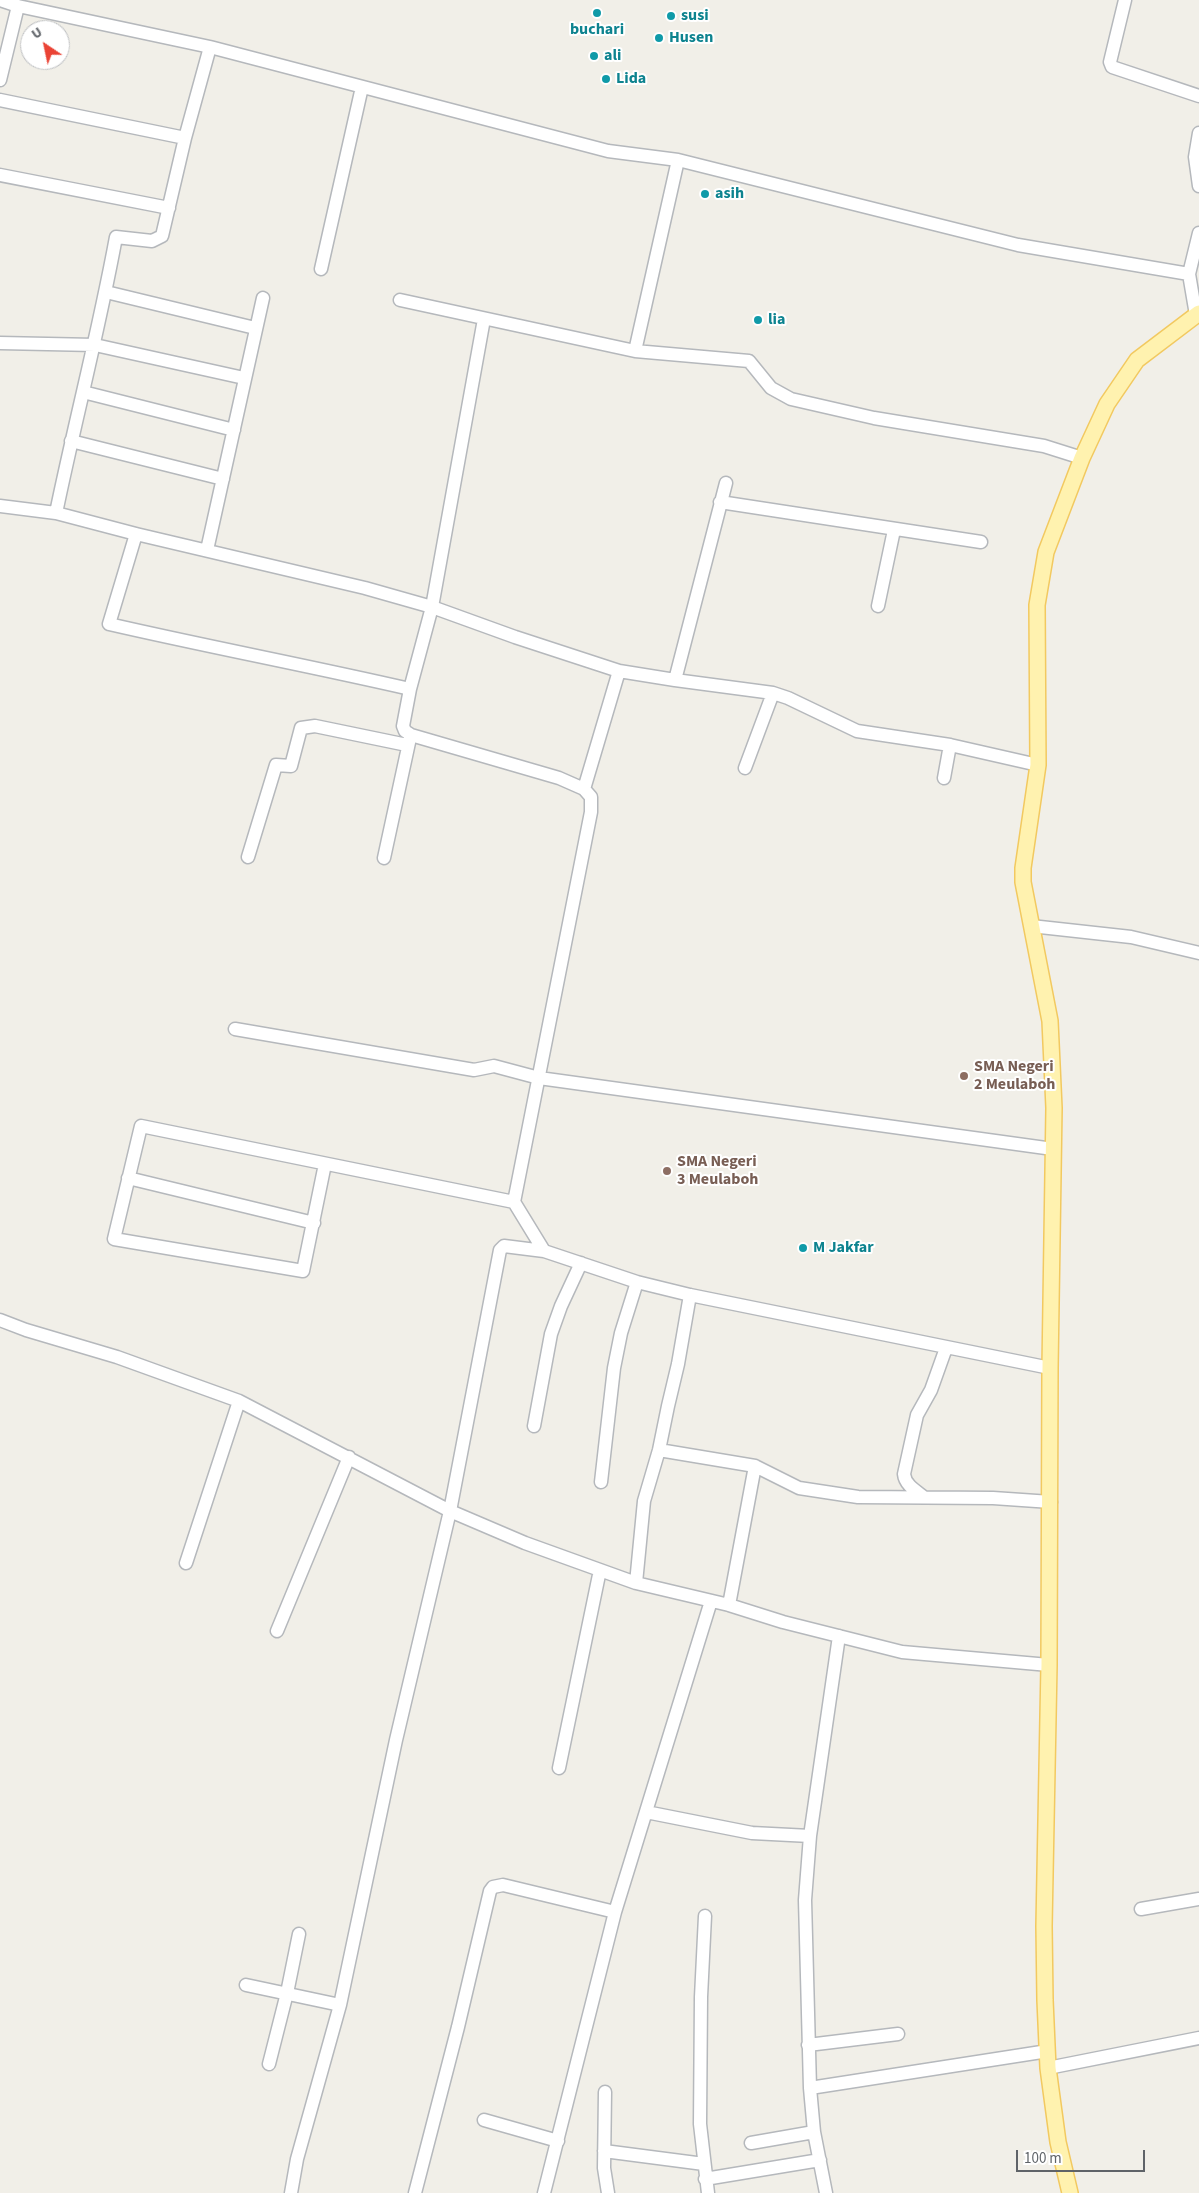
<!DOCTYPE html>
<html>
<head>
<meta charset="utf-8">
<style>
  body { margin:0 }
  #map { position:relative; width:1199px; height:2193px; overflow:hidden; background:#f1efe8; font-family:"Source Sans 3",sans-serif }
  canvas { display:block }
  .north { position:absolute; left:20px; top:20px; width:50px; height:50px; box-sizing:border-box; background:#fff; border:1px solid #bfc1c3; border-radius:50%; rotate:326deg; font-size:14px; font-weight:700; line-height:20px; text-align:center; color:#5f6368 }
  .north::after { content:''; display:block; margin:auto; width:18px; height:22px; background:#ea4335; clip-path:polygon(50% 0,100% 100%,50% 72%,0 100%) }
  .scale { position:absolute; left:1016px; top:2150px; width:129px; height:22px; box-sizing:border-box; border:2px solid #5f6368; border-top:0; padding-left:6px; font-size:15px; line-height:18px; white-space:nowrap; color:#5f6368; -webkit-text-stroke:4px #fff; paint-order:stroke }
</style>
</head>
<body>
<div id="map">
<canvas width="1199" height="2193"></canvas>
<div class="north">U</div>
<div class="scale">100 m</div>
</div>
<script>
const g = document.querySelector('canvas').getContext('2d');
g.lineJoin = 'round';
function stroke(path, color, width, dash) { g.strokeStyle = color; g.lineWidth = width; g.lineCap = dash ? 'butt' : 'round'; g.setLineDash(dash || []); g.stroke(path); }
function drawText(font, color, halo, rows, align = 'center') {
  g.font = font + ' "Source Sans 3",sans-serif'; g.lineWidth = 4; g.setLineDash([]); g.textBaseline = 'middle'; g.strokeStyle = halo; g.fillStyle = color; for (const [text, x, y, turn = 0] of rows) {
    g.save(); g.translate(x, y); g.rotate((+turn || 0) * Math.PI / 180); g.textAlign = isNaN(turn) ? turn : align; if (halo) g.strokeText(text, 0, 0); g.fillText(text, 0, 0); g.restore();
  }
}
const minor = new Path2D(`
  M0,0L18,6L210,47L608,151L678,160L1018,245L1189,274L1196,315
  M1125,0L1110,62L1112,67L1199,96
  M0,80L18,6
  M0,100L185,138
  M1199,133L1195,157L1199,186
  M0,175L169,208
  M321,269L362,87
  M1189,274L1199,233
  M106,292L255,328
  M400,300L635,351L749,361L771,388L791,399L874,418L1044,446L1082,458
  M484,319L432,607L410,689L403,726L405,731L411,735L559,778L584,789
  M0,343L95,345L244,378
  M635,351L678,160
  M83,392L234,430
  M71,441L223,479
  M720,502L981,542
  M0,506L56,513L136,534L365,588L432,607L515,637L619,671L675,680L773,693L788,698L857,731L950,745L1038,765
  M56,513C75,421 99,330 116,237L152,241L162,236L185,138L210,47
  M136,534L109,624C209,647 310,666 410,689
  M207,550L263,298
  M878,606L894,530
  M675,680L726,483
  M745,768L773,693
  M944,778L950,745
  M248,857L276,765L291,766L301,728L315,726L407,745
  M384,858L410,738
  M1031,926L1131,937L1199,953
  M235,1029L474,1070L494,1066L539,1078L1053,1149
  M325,1164L303,1271L114,1239L141,1126L514,1202L544,1251L637,1282L690,1295L1050,1368
  M128,1178L314,1223
  M514,1202L591,812V797L584,789L619,671
  M0,1320L26,1330L117,1357L239,1401L450,1511L525,1543L636,1583L729,1605L783,1622L902,1652L1049,1665
  M534,1426L551,1334L561,1306L581,1263
  M659,1450L755,1466L799,1488L858,1497L993,1498L1051,1502
  M601,1482L614,1368L621,1333L637,1282
  M924,1497C916,1491 905,1485 904,1474L917,1415L931,1390L946,1348
  M186,1563L239,1401
  M636,1583L644,1501L659,1450L668,1406L678,1364L690,1295
  M729,1605L755,1466
  M277,1631L349,1457
  M559,1768L600,1570
  M646,1812L752,1833L810,1836
  M1141,1909L1199,1899
  M705,1916L701,1997L700,2124L708,2193
  M246,1985L340,2005
  M808,2045L898,2034
  M269,2064L287,1993L299,1934
  M1048,2068L1199,2038
  M810,2088L1048,2051
  M605,2092L604,2168L608,2193
  M484,2120L558,2141
  M751,2143L814,2132
  M604,2151L704,2164
  M705,2179L820,2160
  M291,2193L297,2159L340,2005L396,1740L450,1511L500,1250L504,1246L544,1251
  M415,2193L458,2027L490,1891L493,1887L503,1885L615,1912
  M544,2193L615,1912L711,1601
  M826,2193L814,2132L810,2088L805,1900L810,1836L839,1636`);
const major = new Path2D(`
  M1070,2193L1058,2142L1048,2068L1045,2000L1044,1926L1049,1665L1050,1368L1054,1108L1050,1021L1023,882V868L1038,765L1037,605L1046,552L1082,458L1107,404L1137,360L1199,313`);
const markers = [
  [597,13,5,"#0f9aa8"],
  [671,16,5,"#0f9aa8"],
  [659,38,5,"#0f9aa8"],
  [594,56,5,"#0f9aa8"],
  [606,79,5,"#0f9aa8"],
  [705,194,5,"#0f9aa8"],
  [758,320,5,"#0f9aa8"],
  [964,1076,5,"#8d6e63"],
  [667,1171,5,"#8d6e63"],
  [803,1248,5,"#0f9aa8"]
];
const cultureNames = [
  ["susi",681,16],
  ["buchari",597,30,"center"],
  ["Husen",669,38],
  ["ali",604,56],
  ["Lida",616,79],
  ["asih",715,194],
  ["lia",768,320],
  ["M Jakfar",813,1248]
];
const educationNames = [
  ["SMA Negeri",974,1067],
  ["2 Meulaboh",974,1085],
  ["SMA Negeri",677,1162],
  ["3 Meulaboh",677,1180]
];
stroke(minor, '#b5b8bc', 15);
stroke(major, '#f2c960', 18);
stroke(minor, '#fff', 12);
stroke(major, '#fff2af', 15);
for (const [x, y, r, color] of markers) { const dot = new Path2D(); dot.arc(x, y, r, 0, 2 * Math.PI); g.fillStyle = color; g.fill(dot); stroke(dot, '#fff', 2); }
drawText('bold 16px', '#0d838f', '#fff', cultureNames, 'left');
drawText('bold 16px', '#785e54', '#fff', educationNames, 'left');
</script>
</body>
</html>
